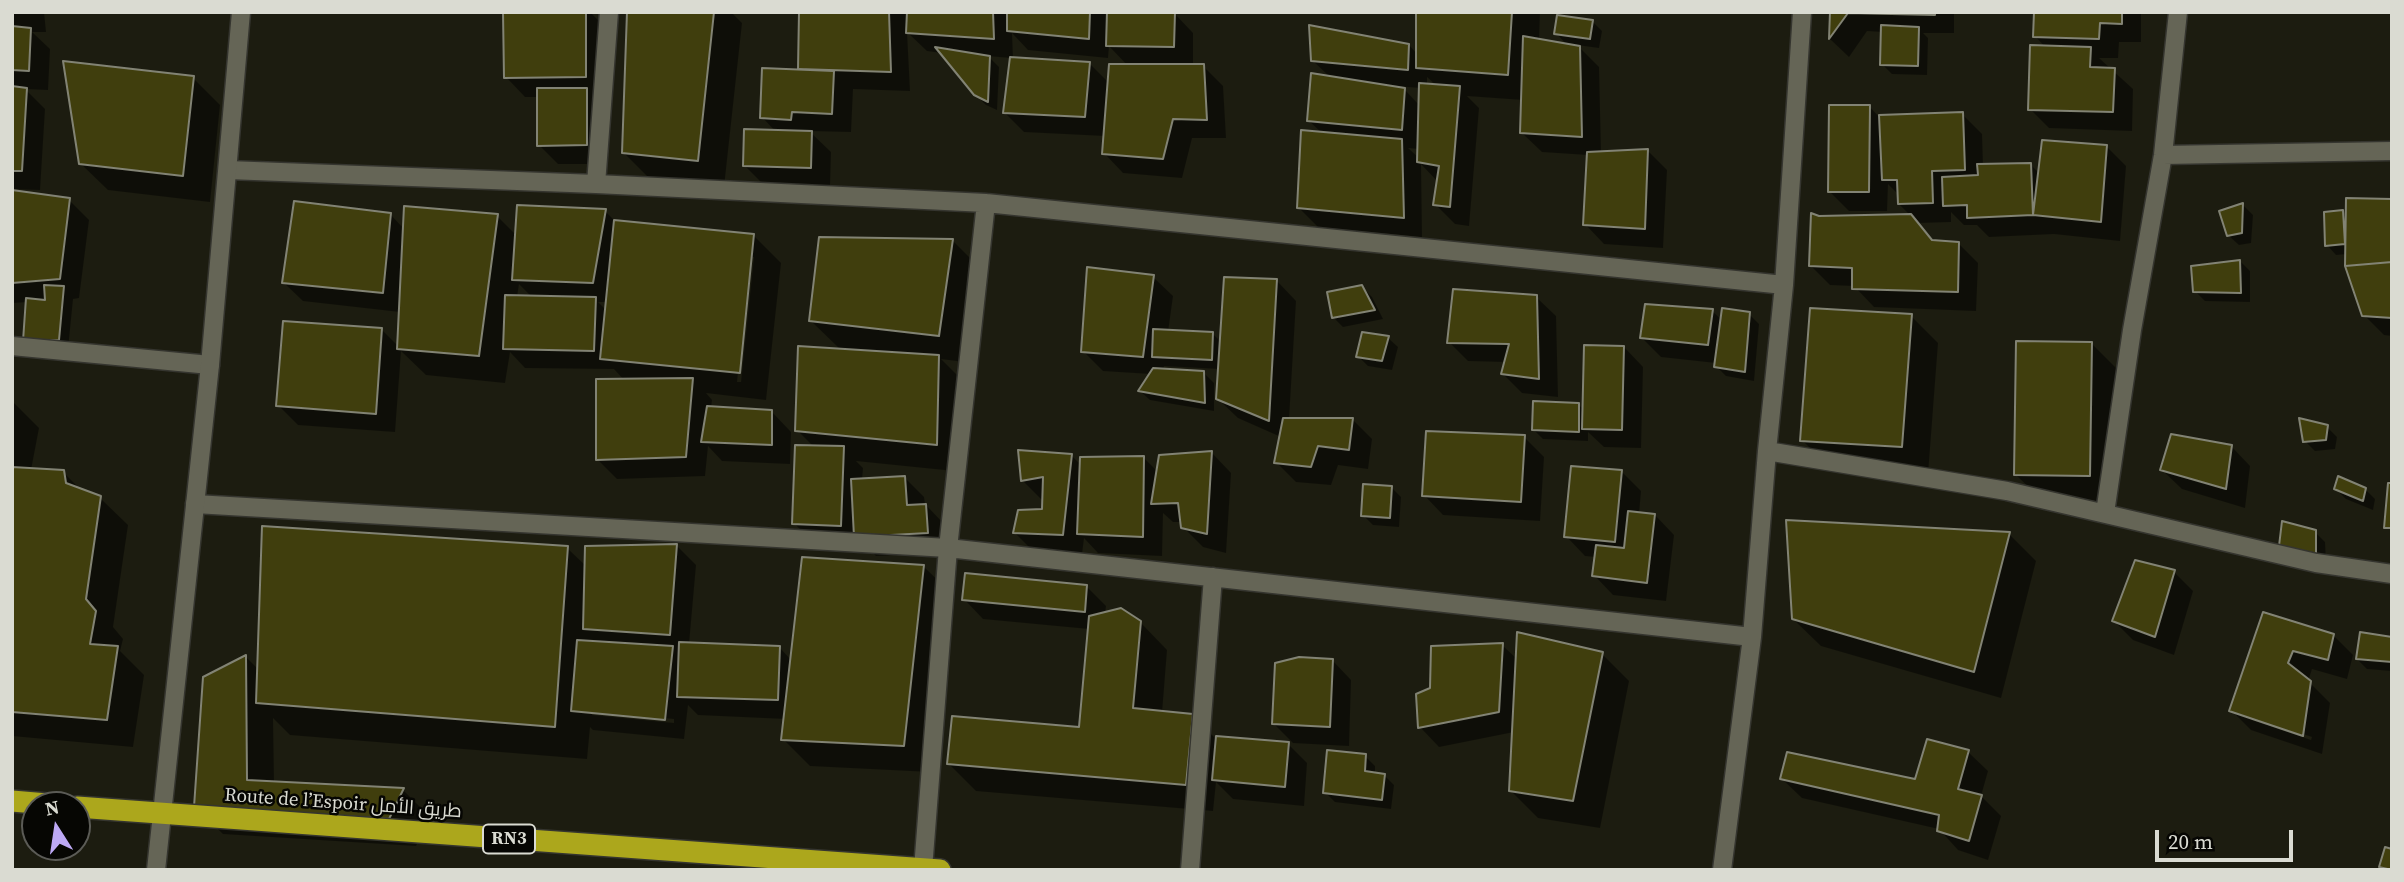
<!DOCTYPE html>
<html>
<head>
<meta charset="utf-8">
<style>
  body { margin:0 }
  #map { position:relative; width:2404px; height:882px; overflow:hidden; background:#1c1c10; font-family:"Source Serif 4",serif }
  canvas { display:block }
  .frame { position:absolute; inset:0; border:14px solid #dadbd2; pointer-events:none }
  .north { position:absolute; left:21px; top:791px; width:70px; height:70px; box-sizing:border-box; background:#060603; border:2px solid #5b5b56; border-radius:50%; rotate:348deg; font-size:19px; font-weight:700; line-height:28px; text-align:center; color:#dadbd2 }
  .north::after { content:''; display:block; margin:auto; width:24px; height:32px; background:#bda9f5; clip-path:polygon(50% 0,100% 100%,50% 72%,0 100%) }
  .scale { position:absolute; left:2155px; top:830px; width:138px; height:32px; box-sizing:border-box; border:4px solid #dadbd2; border-top:0; padding-left:9px; font-size:21px; line-height:24px; white-space:nowrap; color:#dadbd2; -webkit-text-stroke:5px #060603; paint-order:stroke }
</style>
</head>
<body>
<div id="map">
<canvas width="2404" height="882"></canvas>
<div class="frame"></div>
<div class="north">N</div>
<div class="scale">20 m</div>
</div>
<script>
const g = document.querySelector('canvas').getContext('2d');
g.lineJoin = 'round';
function fillPath(path, color) { g.fillStyle = color; g.fill(path, 'evenodd'); }
function stroke(path, color, width, dash) { g.strokeStyle = color; g.lineWidth = width; g.lineCap = dash ? 'butt' : 'round'; g.setLineDash(dash || []); g.stroke(path); }
function drawText(font, color, halo, rows, align = 'center') {
  g.font = font + ' "Source Serif 4",Cairo,serif'; g.lineWidth = 5; g.setLineDash([]); g.textBaseline = 'middle'; g.strokeStyle = halo; g.fillStyle = color; for (const [text, x, y, turn = 0] of rows) {
    g.save(); g.translate(x, y); g.rotate((+turn || 0) * Math.PI / 180); g.textAlign = isNaN(turn) ? turn : align; if (halo) g.strokeText(text, 0, 0); g.fillText(text, 0, 0); g.restore();
  }
}
const shadow = new Path2D(`
  M12,12H44L46,32H32L50,49L48,90L25,89L45,109L40,190L12,189Z
  M505,12H590L605,27V96H593L606,109V164H558L539,145V97H525L506,77Z
  M629,12H731L742,23L724,187L651,180L624,153Z
  M801,12L1174,13L1193,33V66H1203L1223,86L1226,138H1192L1182,178L1123,173L1104,153L1105,136L1024,132L1005,113L1011,58L988,56L999,67L997,110L986,105L975,94L942,53L927,51L907,32L910,91L853,89L851,132L809,131L831,152L830,186L764,185L745,166L776,132L762,117L799,71ZM1012,33L1028,50L1108,58L1109,46L1128,66L1109,83L1090,64L1013,59Z
  M1418,12H1540L1539,40L1568,46L1556,33L1592,21L1602,31L1599,48L1577,45L1599,67L1601,153L1647,150L1667,170L1663,248L1604,244L1585,224L1588,155L1542,152L1522,133L1523,100L1467,96L1479,108L1469,226L1455,224L1435,204L1438,182L1421,164L1422,237L1318,227L1299,208L1322,133L1309,121L1331,78L1312,60L1409,45L1418,55ZM1427,77L1437,86L1427,85ZM1395,86L1421,88L1420,106L1405,90L1394,88ZM1408,148L1419,149V158Z
  M1831,12H1954V33H1923L1928,38L1927,75L1892,74L1882,64L1883,32L1867,31L1849,57L1830,39Z
  M2035,12H2141V42H2119L2118,58H2099L2133,89L2132,131L2049,128L2030,109L2046,48L2035,36Z
  M193,78L220,105L210,202L108,190L80,163Z
  M1869,106L1879,117L1962,114L1982,134L1983,166L2030,164L2040,174L2106,146L2126,166L2120,241L2054,234L1989,237L1977,225H1964L1951,212V222L1917,223L1935,242L1958,243L1978,263L1976,311L1874,307L1854,286L1830,285L1811,266L1818,218L1911,216L1899,204V195L1888,184L1887,211H1849L1830,192Z
  M12,192L69,200L89,220L79,298L73,299L68,349L35,350L28,302L12,303Z
  M2392,200V336L2384,335L2364,315L2347,254L2336,255L2327,245L2342,212L2347,217Z
  M2243,205L2253,215L2251,243L2239,245L2229,236L2221,212Z
  M605,211L616,222L754,236L781,263L766,400L706,393L712,400L711,408L772,412L791,432L790,464L722,461L708,446L705,476L617,479L597,459L624,380L614,369L525,368L510,352L505,383L426,375L401,351L395,432L298,425L278,405L382,330L398,346L400,312L303,301L283,282L390,214L404,229L497,216L517,236ZM750,257H754L741,382H737ZM519,284L532,297H517ZM598,302H608L607,311Z
  M953,241L980,268L965,362L941,359L966,384L964,472L856,461L863,468L862,480L905,478L924,497L925,504L945,525L947,552L876,556L860,540L813,543L794,523L814,447L797,430L841,350L811,321Z
  M2240,261L2250,271V302L2205,301L2195,291Z
  M1153,277L1173,296L1168,332L1213,334L1222,343L1277,281L1296,301L1289,419H1352L1372,439L1368,469L1338,465L1331,485L1296,482L1276,462L1281,437L1238,418L1218,399L1220,369L1164,366L1163,370L1204,373L1214,383V411L1150,400L1140,391L1151,374L1103,371L1083,351Z
  M1362,287L1372,297L1383,319L1343,327L1333,317Z
  M1536,297L1556,316L1558,397L1522,393L1503,374L1506,362L1468,361L1449,342Z
  M1712,311L1722,320L1749,314L1759,324L1754,381L1726,376L1716,366V363L1661,357L1642,338Z
  M1911,316L1938,343L1928,474L1829,467L1802,440Z
  M1388,338L1398,347L1392,370L1368,366L1358,356Z
  M2092,344L2119,371L2116,502L2043,501L2015,474Z
  M1624,347L1643,367L1641,448L1604,447L1588,432V441L1543,439L1533,429L1579,405L1585,411Z
  M12,401L39,428L31,470L63,472L82,491L100,498L128,525L113,627L123,639L120,651L144,675L133,747L12,736Z
  M2327,427L2337,437L2335,449L2315,451L2305,441Z
  M1524,437L1544,457L1540,521L1443,515L1424,495Z
  M2231,446L2250,466L2245,508L2182,489L2162,470Z
  M1212,453L1231,473L1226,553L1203,547L1183,527L1182,522H1173L1163,513L1162,556L1098,553L1084,538L1082,554L1034,552L1015,533L1044,510V499L1042,500L1022,480L1072,456L1082,466L1143,457L1158,472Z
  M1621,471L1641,491L1639,514L1655,515L1674,535L1666,601L1613,595L1594,575L1596,557L1585,556L1566,536Z
  M1391,487L1401,497L1399,527L1373,525L1363,515Z
  M2336,489H2365L2375,499L2373,510L2346,499Z
  M2315,532L2325,542L2326,562L2290,555Z
  M2009,534L2036,561L2001,698L1821,646L1793,619Z
  M677,546L696,565L689,644L780,648L792,661L923,566L951,593L931,772L810,766L783,739L786,719L698,715L688,705L684,739L593,730L590,727L587,759L290,735L273,718L274,783L403,790L430,817L416,846L223,834L195,807L205,678L246,657L259,670L567,548L586,566ZM592,711L674,719V723L592,715Z
  M2174,572L2193,591L2174,655L2133,640L2114,621Z
  M1087,587L1106,606L1105,614L1140,622L1167,650L1162,713L1192,715L1217,740L1288,744L1307,763L1304,806L1233,799L1216,782L1213,811L976,791L949,764L1081,729L1089,629L983,619L964,599Z
  M2265,614L2333,635L2353,655L2347,679L2312,669L2308,681L2330,703L2322,754L2251,730L2231,710ZM2252,717L2312,737L2311,740L2252,720Z
  M2392,639V671L2367,669L2357,659Z
  M1502,645L1518,660L1602,654L1629,681L1600,828L1538,818L1511,791L1514,732L1439,747L1420,727L1432,689Z
  M1332,660L1351,680L1349,746L1293,743L1274,724Z
  M1968,752L1988,771L1981,796L2001,816L1988,860L1958,850L1939,829L1802,798L1782,779L1916,781Z
  M1365,756L1375,766V774L1384,775L1394,785L1391,809L1335,802L1325,792Z`);
const building = new Path2D(`
  M503,12H586V77L504,78Z
  M627,12H714L698,161L622,153Z
  M799,12H889L891,72L798,69Z
  M907,12H993L994,39L906,33Z
  M1007,12H1090L1089,39L1007,31Z
  M1107,12H1175L1174,47L1106,46Z
  M1416,12H1512L1508,75L1416,68Z
  M1830,12H1935V15L1848,13L1829,39Z
  M2034,12H2122V24L2100,23L2099,39L2033,37Z
  M1557,15L1593,20L1590,39L1554,34Z
  M1309,25L1409,44L1408,70L1311,61Z
  M1881,25L1919,27L1918,66L1880,65Z
  M12,26L31,28L29,71L12,70Z
  M1523,36L1580,46L1582,137L1520,133Z
  M2030,45L2091,47L2090,67L2115,68L2113,112L2028,110Z
  M935,47L990,56L988,102L974,95Z
  M1010,57L1090,62L1085,117L1003,113Z
  M63,61L194,76L183,176L79,164Z
  M1109,64H1204L1207,120L1173,119L1163,159L1102,154Z
  M762,68L834,71L832,114L792,112L791,120L760,118Z
  M1311,73L1405,88L1402,130L1307,121Z
  M1419,83L1460,86L1450,207L1433,205L1439,166L1417,162Z
  M12,86L27,88L22,171H12Z
  M537,88H587V145L537,146Z
  M1829,105H1870L1869,192H1828Z
  M1963,112L1965,170L1932,171L1933,203L1898,204L1897,180H1882L1879,115Z
  M744,129L812,131L811,168L743,166Z
  M1301,130L1402,139L1404,218L1297,208Z
  M2042,140L2107,145L2101,222L2033,215Z
  M1648,149L1645,229L1583,225L1587,152Z
  M2031,163L2033,215L1967,218V205L1943,206L1942,177L1978,175L1977,164Z
  M12,190L70,198L60,279L12,283Z
  M2346,198L2392,199V262L2345,266Z
  M294,201L391,213L383,293L282,283Z
  M2243,203L2242,233L2227,236L2219,211Z
  M517,205L606,209L593,283L512,280Z
  M404,206L498,214L479,356L397,349Z
  M2343,210L2345,244L2325,246L2324,212Z
  M1811,213L1819,216L1911,214L1932,240L1959,242L1958,292L1852,289V268L1809,266Z
  M614,220L754,234L740,373L600,359Z
  M819,237L953,239L939,336L809,321Z
  M2240,260L2241,293L2193,292L2191,266Z
  M2392,262V318L2362,316L2345,266Z
  M1087,267L1154,275L1143,357L1081,352Z
  M1224,277L1277,279L1269,421L1216,399Z
  M44,285L64,286L59,340L23,341L26,298L45,300Z
  M1362,285L1375,310L1332,318L1327,292Z
  M1453,289L1537,295L1539,379L1501,374L1509,344L1447,343Z
  M505,295L596,297L594,351L503,349Z
  M1645,304L1713,309L1708,345L1640,338Z
  M1722,308L1750,312L1745,372L1714,367Z
  M1810,308L1912,314L1902,447L1800,441Z
  M283,321L382,328L376,414L276,406Z
  M1153,329L1213,332L1212,360L1152,357Z
  M1362,332L1389,336L1382,361L1356,357Z
  M2016,341L2092,342L2090,476L2014,475Z
  M1584,345L1624,346L1622,430L1582,429Z
  M798,346L939,355L937,445L795,431Z
  M1153,368L1204,371L1205,403L1138,391Z
  M693,378L686,457L596,460V379Z
  M1533,401L1579,403V432L1532,430Z
  M707,406L772,410V445L701,442Z
  M1283,418H1353L1349,450L1318,446L1311,467L1274,463Z
  M2299,418L2328,425L2326,440L2303,442Z
  M1426,431L1525,435L1521,502L1422,496Z
  M2171,434L2232,445L2226,489L2160,470Z
  M795,445L844,446L841,526L792,524Z
  M1018,450L1072,454L1063,535L1013,533L1018,510L1042,509L1043,477L1021,481Z
  M1212,451L1207,534L1181,528L1178,503L1151,504L1159,455Z
  M1144,456L1143,537L1077,534L1080,457Z
  M1571,466L1622,470L1615,542L1564,537Z
  M12,467L64,470L66,483L101,496L86,599L96,611L90,644L118,646L107,720L12,712Z
  M905,476L907,505L926,504L928,533L854,537L851,479Z
  M2338,476L2366,488L2363,501L2334,489Z
  M2388,483H2392V528H2384Z
  M1363,484L1392,486L1390,518L1361,516Z
  M1628,511L1655,514L1647,583L1592,576L1596,545L1624,548Z
  M1786,520L2010,532L1974,672L1792,619Z
  M2282,521L2316,530V554L2279,546Z
  M262,526L568,546L555,727L256,703Z
  M677,544L670,635L583,629L585,546Z
  M802,557L924,565L904,746L781,740Z
  M2135,560L2175,570L2155,637L2112,621Z
  M965,573L1087,585L1085,612L962,600Z
  M1121,608L1141,621L1133,708L1193,714L1186,785L947,764L952,716L1079,727L1089,616Z
  M2263,612L2334,634L2328,660L2293,651L2288,663L2311,681L2303,736L2229,711Z
  M1517,632L1603,652L1573,801L1509,791Z
  M2360,632L2392,637V662L2356,659Z
  M577,640L673,646L665,720L571,711Z
  M679,642L780,646L778,700L677,697Z
  M1503,643L1499,712L1418,728L1416,694L1430,688L1431,646Z
  M246,655L247,780L404,788L389,819L194,807L203,677Z
  M1299,657L1333,659L1330,727L1272,724L1275,663Z
  M1216,736L1289,742L1285,787L1212,780Z
  M1927,739L1969,750L1958,789L1982,795L1969,841L1937,831L1939,815L1780,779L1787,752L1915,779Z
  M1327,750L1366,754L1365,771L1385,774L1382,800L1323,793Z
  M2385,847L2392,849V870L2379,867Z`);
const street = new Path2D(`
  M2163,155L2392,151
  M228,170L596,184L986,203L1784,285
  M596,184L609,12
  M12,346L210,365
  M1767,451L2007,491L2316,563L2392,574
  M195,504L948,548L1752,637
  M2105,513L2132,330L2163,155L2178,12
  M923,869L948,548L986,203
  M1190,870L1213,577
  M1722,870L1752,637L1767,451L1784,285L1802,12`);
const secondary = new Path2D(`
  M156,870L210,365L241,12`);
const highway = new Path2D(`
  M12,801L59,805
  M77,807L940,870`);
const shields = [
  [509,839,52]
];
const shieldNames = [
  ["RN3",509,839]
];
const streetNames = [
  ["Route de l’Espoir طريق الأمل",343,804,4]
];
fillPath(shadow, '#0007');
fillPath(building, '#403e0d');
stroke(building, '#828374', 2);
stroke(street, '#35352f', 21);
stroke(secondary, '#35352f', 21);
stroke(highway, '#35352f', 24);
stroke(street, '#656556', 18);
stroke(secondary, '#656556', 18);
stroke(highway, '#aca71c', 21);
for (const [x, y, w] of shields) { const box = new Path2D(); box.roundRect(x - w / 2, y - 14.5, w, 29, 5); g.fillStyle = '#060603'; g.fill(box); stroke(box, '#dadbd2', 2); }
drawText('bold 18px', '#dadbd2', null, shieldNames);
drawText('19px', '#dadbd2', '#060603', streetNames);
</script>
</body>
</html>
